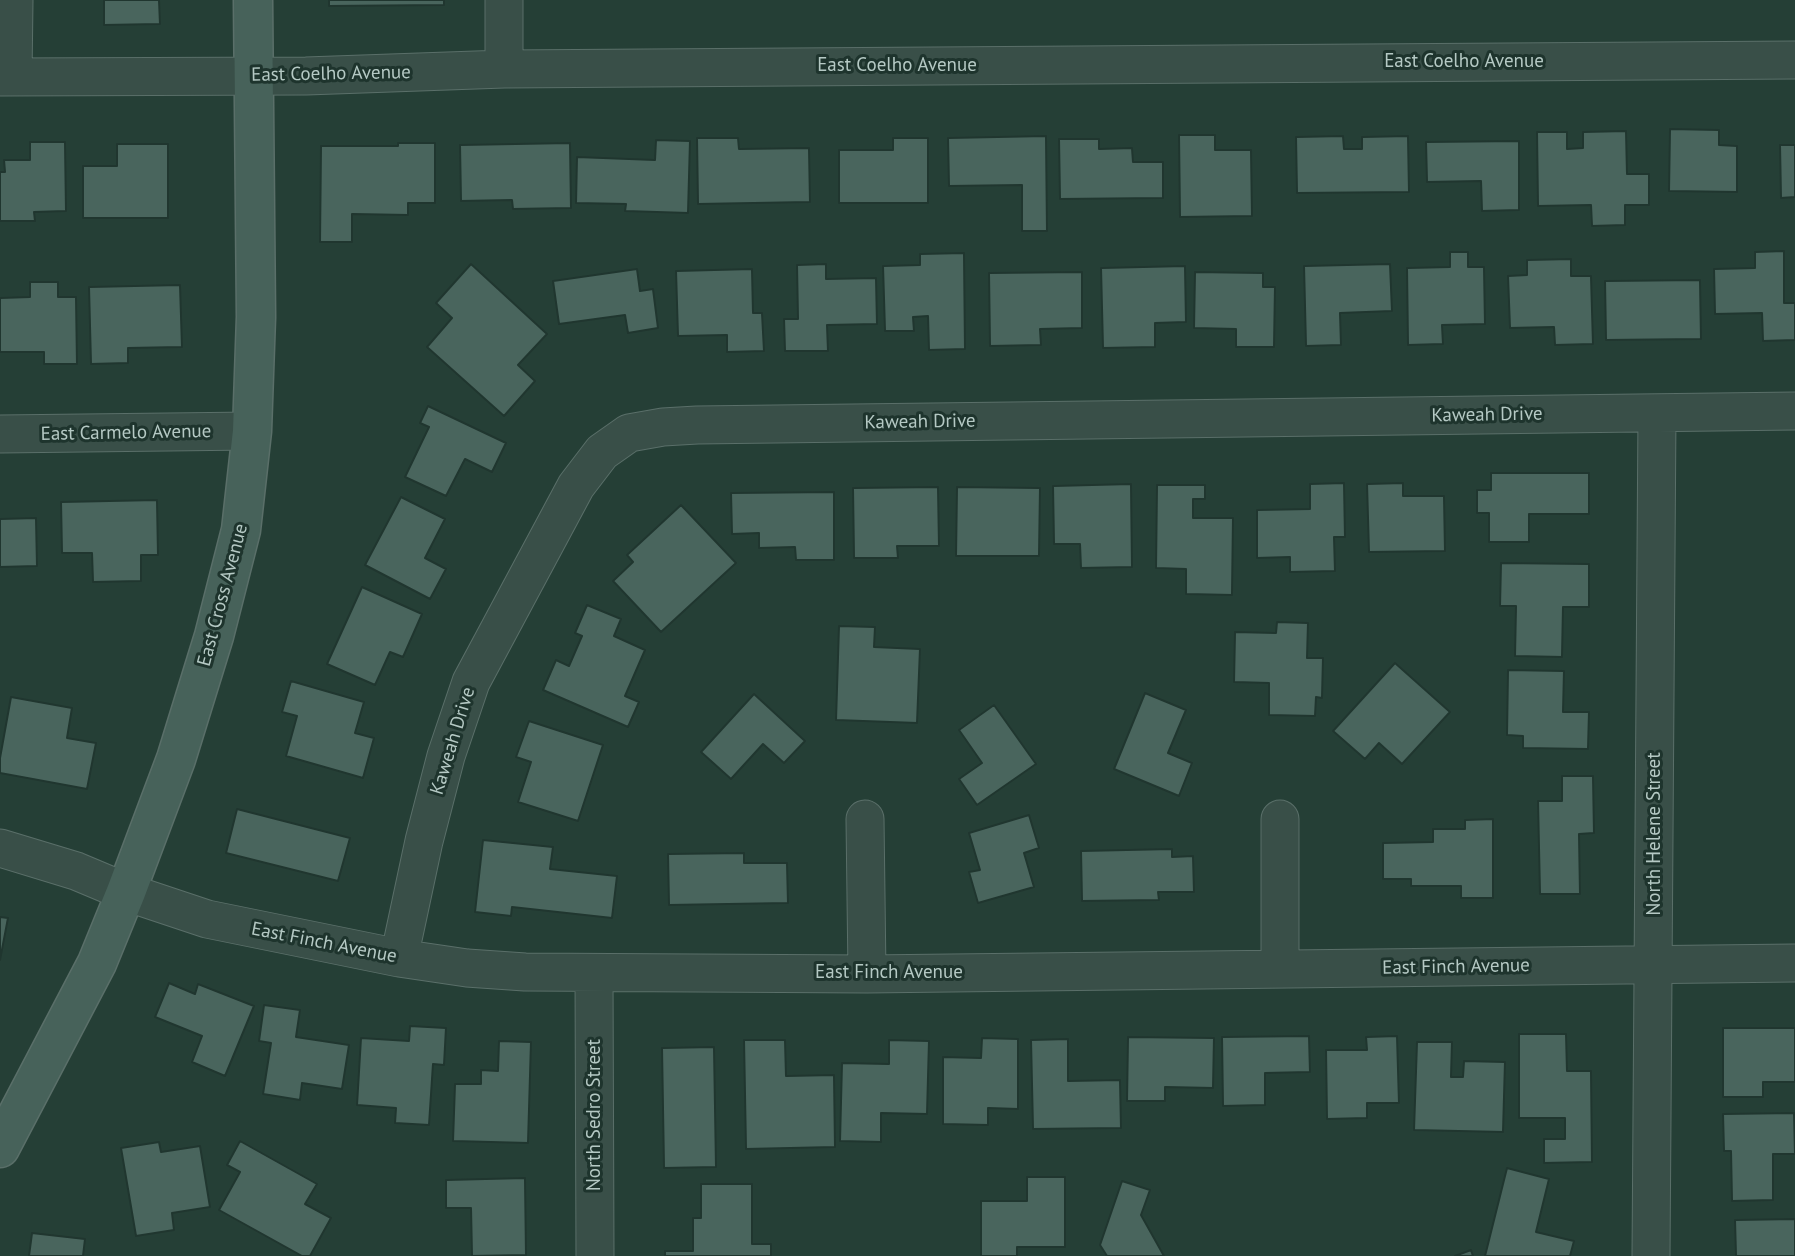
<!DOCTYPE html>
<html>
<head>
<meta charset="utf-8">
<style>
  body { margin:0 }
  canvas { display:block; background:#253f36 }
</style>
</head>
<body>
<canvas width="1795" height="1256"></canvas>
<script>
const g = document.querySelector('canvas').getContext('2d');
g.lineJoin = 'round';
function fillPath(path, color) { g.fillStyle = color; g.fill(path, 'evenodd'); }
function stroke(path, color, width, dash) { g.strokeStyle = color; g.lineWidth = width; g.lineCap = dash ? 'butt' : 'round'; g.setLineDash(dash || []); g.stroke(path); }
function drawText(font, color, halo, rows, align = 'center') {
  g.font = font + ' "PT Sans",sans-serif'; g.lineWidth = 6; g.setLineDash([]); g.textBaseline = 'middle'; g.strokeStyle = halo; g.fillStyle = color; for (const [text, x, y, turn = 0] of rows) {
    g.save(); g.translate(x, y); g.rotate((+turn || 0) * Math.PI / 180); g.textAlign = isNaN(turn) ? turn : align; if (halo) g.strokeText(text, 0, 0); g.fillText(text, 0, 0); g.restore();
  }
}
const building = new Path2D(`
  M104,0H159L160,24L104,25Z
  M329,0H444V5L329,6Z
  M1670,129L1719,130V145L1737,146V192L1669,191Z
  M1626,131L1627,174H1649V205H1625V225L1592,226L1591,205L1538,206L1537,132H1567V149L1583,148V132Z
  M1179,135H1215V150H1251L1252,216L1180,217Z
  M1046,136L1047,231H1022V185L949,186L948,138Z
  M1343,136L1344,149H1362V137L1408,136L1409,192L1297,193L1296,137Z
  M697,138H738L739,149L809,148L810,202L698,204Z
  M893,138H928V203H839V150H893Z
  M1059,139H1099V149L1132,148L1133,162H1163V198L1060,199Z
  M656,140L690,141L688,213L625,211L626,204L576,203L577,157L655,160Z
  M1519,141V210L1482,211L1481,181L1427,182L1426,142Z
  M30,142H65L66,211L34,212L35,221H0V172H5L4,160H30Z
  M398,143H435V203H408V215L352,214V242H320L321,146H398Z
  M570,143L571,208L513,209L512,200L461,201L460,145Z
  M117,144H168V218H83V166H117Z
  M1780,145H1795V197L1781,198Z
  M1784,251V303H1795V340L1763,341L1762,313L1715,314L1714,269L1755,268V252Z
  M1450,252H1468V267H1484L1485,324L1442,325L1443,344L1408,345L1407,268L1450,267Z
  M964,253L965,349L929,350L928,316L913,317L914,331H885L883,266L920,265V254Z
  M1571,259V276H1591L1593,344L1555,345L1554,327L1510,328L1508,276L1527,275V260Z
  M471,264L547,334L518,365L535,381L504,416L427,347L452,318L436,303Z
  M826,264V279L876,278L877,324L827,325L828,351H785L784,319H798L797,265Z
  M1390,264L1392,311L1340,313L1341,345L1306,346L1304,266Z
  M1185,266L1186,322L1155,323V347L1103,348L1101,268Z
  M637,269L640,291L653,289L658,328L628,333L625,315L559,324L553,281Z
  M752,269L753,313H762L764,351L727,352V335L678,336L676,271Z
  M1082,272V328L1040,329L1041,345L990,346L989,273Z
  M1195,272L1263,273V287H1275L1274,347H1236V329L1194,328Z
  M1700,280L1701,339L1606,340L1605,281Z
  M30,282H58V297H76L77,364H44V352H0V298L30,297Z
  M180,285L182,347L128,348V363L91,364L89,287Z
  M428,406L506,443L492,472L465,459L446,496L405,477L429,427L420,423Z
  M1491,473H1589V514H1529V542H1489V513H1477V490H1491Z
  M1344,483L1345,537H1334L1335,571L1290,572V557L1257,558V510L1310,509V484Z
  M1403,483V496H1444L1445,551L1369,552L1367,484Z
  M1131,484L1132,567L1081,568L1080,544H1054L1053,486Z
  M1157,485H1205V499H1193V518H1233L1232,595L1186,594V569L1156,568Z
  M938,487L939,546H897L898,558H854L853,488Z
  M957,487L1040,488L1039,556H956Z
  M834,492V560H796L795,547L759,548V533L732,534L731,493Z
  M401,497L445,519L425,558L446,569L430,599L365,565Z
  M157,500L158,555H141V581L93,582L92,553H62L61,502Z
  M681,505L736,563L661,632L613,581L633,562L627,555Z
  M36,518L37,566L0,567V519Z
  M1501,563L1589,564V607H1563L1562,657L1515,656L1516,606H1500Z
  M362,587L422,614L403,657L390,652L375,685L327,664Z
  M587,605L621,619L614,636L645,650L625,696L639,702L628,727L543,690L556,660L569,666L582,636L575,633Z
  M1277,622L1308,623L1307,658H1323L1322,698L1316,697L1315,716L1269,715V683L1234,682L1235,632L1276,633Z
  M839,626L875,627L874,647L920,649L917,723L836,720Z
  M1395,663L1450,712L1402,764L1379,743L1365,759L1333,731Z
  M1508,670L1564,671L1563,712H1589L1588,749L1523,748V736L1507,735Z
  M291,681L364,702L355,733L374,738L363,778L286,756L297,716L282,712Z
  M1145,693L1186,710L1168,753L1192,763L1179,796L1114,769Z
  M754,694L805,741L784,763L763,744L731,779L701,752Z
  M11,697L72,708L67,738L96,743L87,789L0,773V758Z
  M994,705L1036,764L977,805L959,779L982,763L959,730Z
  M529,721L603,745L578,821L518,802L531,762L516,757Z
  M1562,776H1593L1594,833L1579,834L1580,894H1540L1538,801H1562Z
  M237,809L350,838L338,881L226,853Z
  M1029,815L1039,848L1024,853L1034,887L978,903L969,872L980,870L969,833Z
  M1493,819V898H1461V886H1411V879H1383V843L1433,842V829H1465V820Z
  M483,840L553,847L550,869L617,876L612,918L512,907L511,916L475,912Z
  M1172,849V857L1193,856L1194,892H1158L1159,900L1082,901L1081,851Z
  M744,853V863H787L788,903L669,905L668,854Z
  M0,917L8,918L0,960Z
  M169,983L195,994L198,984L254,1006L225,1076L192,1062L202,1036L155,1017Z
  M264,1005L300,1010L296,1037L349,1045L342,1089L302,1083L300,1100L263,1094L271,1043L259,1041Z
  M410,1026L446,1028L444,1065L433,1064L429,1125L395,1123L396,1108L357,1105L361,1038L409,1041Z
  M1723,1028H1795V1082H1763V1097H1723Z
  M1519,1034H1566L1567,1071H1591L1592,1162L1544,1163V1139H1565V1118H1519Z
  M1309,1036L1310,1072L1265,1073V1105L1223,1106L1222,1037Z
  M1397,1036L1399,1103H1367V1118L1327,1119L1326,1050H1367L1366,1037Z
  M1128,1037L1214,1038L1213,1088L1165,1087V1101H1127Z
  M982,1038L1018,1039V1109L988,1108V1125L943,1124V1057L981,1058Z
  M1068,1039V1081L1120,1080L1121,1128L1033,1129L1031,1040Z
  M744,1040H785L786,1076L834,1075L835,1147L746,1149Z
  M889,1040L929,1041L927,1114L881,1113V1142L840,1141L842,1063L889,1064Z
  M499,1041L531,1042L528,1143L453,1141L455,1084H481V1070L498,1071Z
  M1417,1042H1452L1451,1077H1463L1464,1061L1505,1062L1503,1132L1414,1130Z
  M714,1047L716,1167L664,1168L662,1048Z
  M1794,1113L1795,1154H1773V1200L1732,1201L1731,1151H1724L1723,1114Z
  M240,1141L317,1184L305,1204L331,1218L310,1256H302L219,1210L240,1172L227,1165Z
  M159,1142L161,1152L200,1146L210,1207L172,1213L174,1230L136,1236L121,1148Z
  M1507,1168L1549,1179L1536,1232L1574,1241L1570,1256H1485Z
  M1027,1177H1065V1247H1017V1256H981V1201H1027Z
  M525,1178L526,1255L472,1256L471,1208H446V1180Z
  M1122,1181L1150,1190L1141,1215L1164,1256H1107L1100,1245Z
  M701,1184H752V1244H771V1256H665V1251H693V1218H701Z
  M1795,1219V1256H1736L1735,1220Z
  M32,1233L85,1239L83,1256H29Z
  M1471,1250L1473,1256H1455Z`);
const street = new Path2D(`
  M504,69V0
  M0,77L306,76L504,69L1795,60
  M13,77L14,0
  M0,434L252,431
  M865,819L867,974
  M1280,819V969
  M0,848L76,871L126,892L207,919L399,958L467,968L525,972L867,974L1795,963
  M399,958L424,841L446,756L471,682L576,486L602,452L629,433L663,427L697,425L1795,411
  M594,974L595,1256
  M1651,1256L1657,413`);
const secondary = new Path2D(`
  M0,1148L97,963L126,892L176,759L214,636L241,530L252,431L256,317L253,0`);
const streetNames = [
  ["East Coelho Avenue",1464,62],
  ["East Coelho Avenue",897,66],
  ["East Coelho Avenue",331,74,-1],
  ["Kaweah Drive",1487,415,-1],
  ["Kaweah Drive",920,422,-1],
  ["East Carmelo Avenue",126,433,-1],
  ["East Cross Avenue",223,595,-75],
  ["Kaweah Drive",453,741,-73],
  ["North Helene Street",1655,834,-90],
  ["East Finch Avenue",324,943,11],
  ["East Finch Avenue",1456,967,-1],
  ["East Finch Avenue",889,973],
  ["North Sedro Street",595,1115,-90]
];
fillPath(building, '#49655d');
stroke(building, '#20362f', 2);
stroke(street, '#5a6f69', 39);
stroke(secondary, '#5a6f69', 41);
stroke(street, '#394f48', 37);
stroke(secondary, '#47625a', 38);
drawText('19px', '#b5c9c4', '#1e342d', streetNames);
</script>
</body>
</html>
